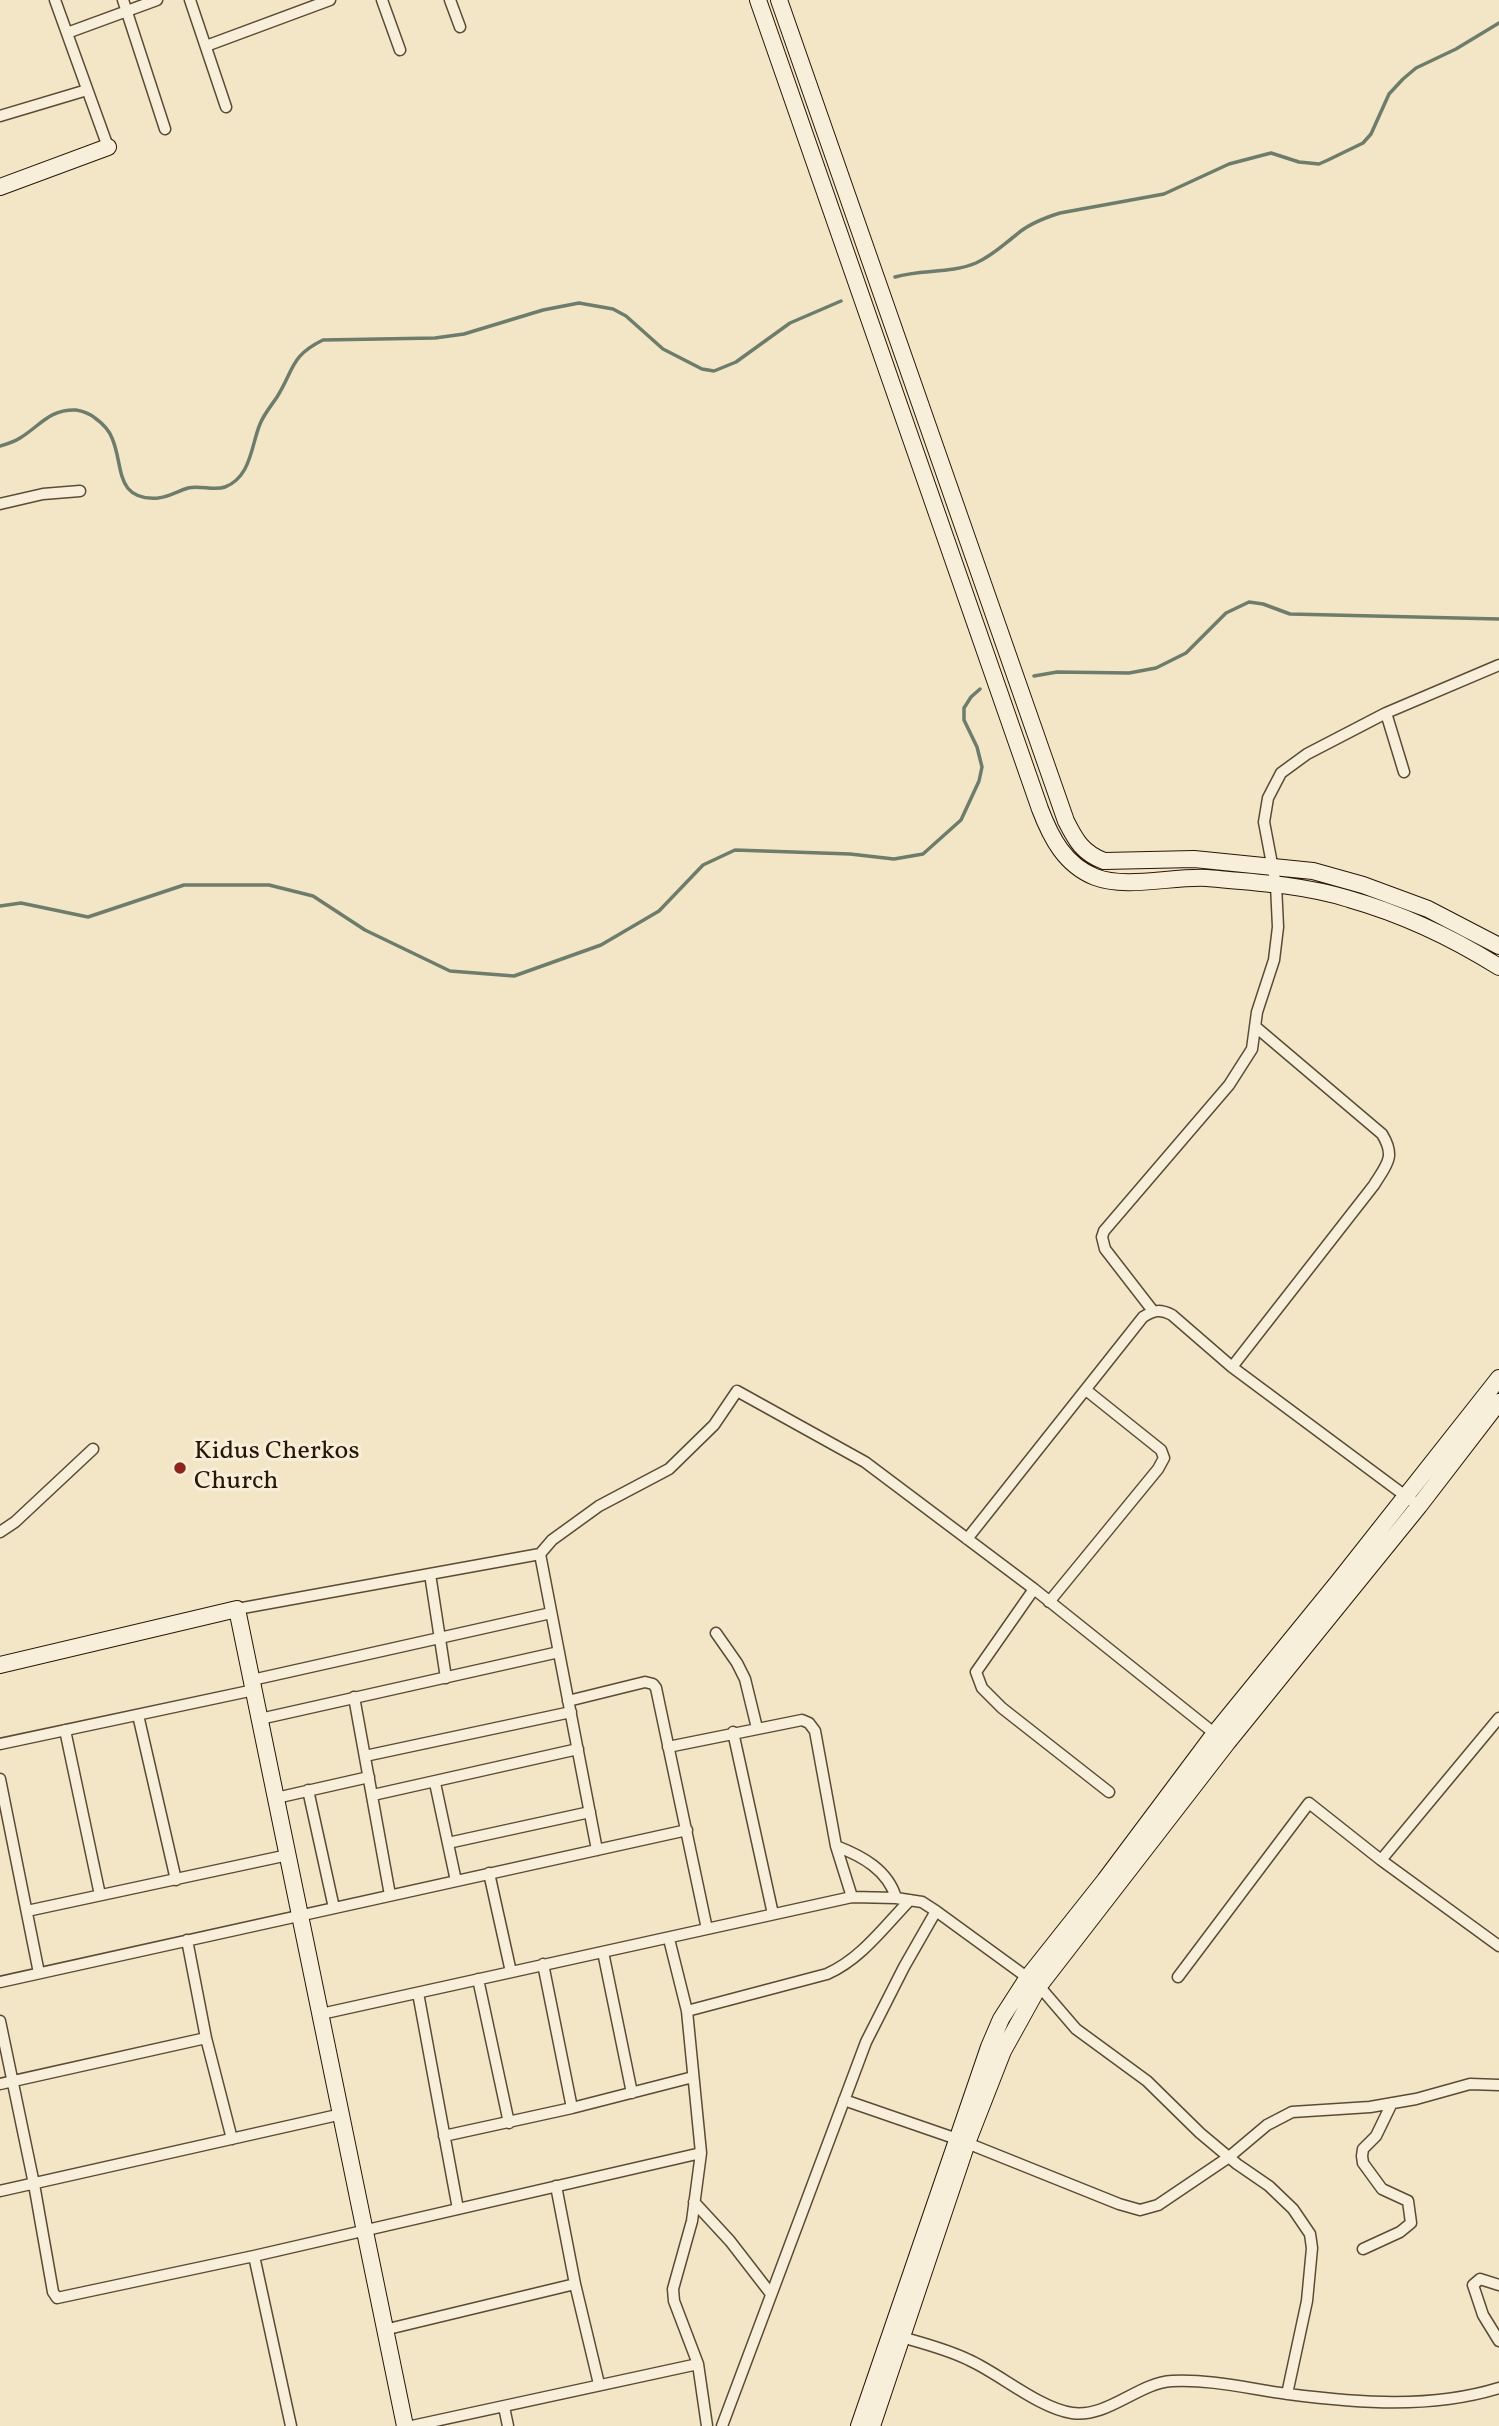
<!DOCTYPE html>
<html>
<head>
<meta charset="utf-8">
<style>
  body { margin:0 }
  canvas { display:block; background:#f3e6c6 }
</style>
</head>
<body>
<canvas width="1499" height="2426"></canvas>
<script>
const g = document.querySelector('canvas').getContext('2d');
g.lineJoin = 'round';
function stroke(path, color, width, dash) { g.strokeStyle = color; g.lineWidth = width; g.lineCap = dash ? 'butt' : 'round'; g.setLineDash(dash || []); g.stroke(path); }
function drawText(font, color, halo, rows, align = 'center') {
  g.font = font + ' Vollkorn,serif'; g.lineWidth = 6; g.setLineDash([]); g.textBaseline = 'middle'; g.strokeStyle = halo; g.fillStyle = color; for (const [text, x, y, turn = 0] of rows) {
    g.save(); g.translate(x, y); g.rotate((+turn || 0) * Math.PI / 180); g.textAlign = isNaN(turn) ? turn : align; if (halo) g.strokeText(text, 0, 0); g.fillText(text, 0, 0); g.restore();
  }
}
const stream = new Path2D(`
  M895,277C922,269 950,274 976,263C992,256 1002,246 1016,235C1028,224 1044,218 1060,213L1164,194L1229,164L1271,153L1299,162L1319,164L1328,160L1363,143L1371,134L1389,94L1403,79L1416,68L1456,49L1499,23
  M0,446C7,444 14,442 20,438C40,426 49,409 76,410C83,411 90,414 95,418C102,423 109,430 112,438C124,465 114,501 158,498C169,497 178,491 188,488C200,485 214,491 225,487C251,477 251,446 260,424C264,414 271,406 277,397C294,370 290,356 323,340L435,338L464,334L543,310L579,303L613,309L626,316L663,349L702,369L714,371L736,362L790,323L841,301
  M1034,676L1057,672L1129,673L1156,668L1186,653L1226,613L1249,602L1263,604L1290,614L1499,619
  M0,906L21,903L88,917L184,885H269L313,896L365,930L450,971L514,976L601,945L659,911L703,865L735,850L850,854L894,859L923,854L961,820L979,781L982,767L977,747L964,720V708L971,697L980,689`);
const street = new Path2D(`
  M55,0L108,147
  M123,0L165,129
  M190,0L226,107
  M382,0L400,50
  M450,0L460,27
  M67,33L157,0
  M206,46L330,0
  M0,116L87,90
  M0,504L43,494L80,491
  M1386,713L1404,772
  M1153,1311L1105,1249L1102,1237L1104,1231L1229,1085L1252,1049L1257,1012L1274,960L1278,927L1276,885L1264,822L1268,798L1281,773L1307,754L1386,713L1499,665
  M1232,1367L1374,1185C1387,1164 1396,1157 1382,1134L1257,1028
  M0,1532L15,1522L93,1449
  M967,1539L1143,1317C1154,1310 1160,1309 1172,1315L1232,1367L1419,1506
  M540,1554L597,1850
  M430,1574L446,1678
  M1034,1589L976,1672L982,1688L1002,1708L1109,1792
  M1049,1602L1158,1469L1164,1458L1161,1450L1086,1390
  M237,1609L540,1554L552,1540L599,1506L669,1469L714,1425L737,1391L865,1462L1034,1589L1219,1737
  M716,1633L737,1663L745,1679L757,1728
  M252,1680L551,1613
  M354,1697L390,1895
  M568,1701L645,1682L653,1684L656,1688L707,1929
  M138,1715L176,1880
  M260,1719L559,1652
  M65,1730L100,1895
  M733,1732L773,1914
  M0,1744L254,1690
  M668,1747L802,1720L809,1723L815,1731L836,1846L852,1897
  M365,1756L571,1712
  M0,1779L39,1973
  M435,1783L456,1881
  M308,1790L334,1908
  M373,1795L578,1749
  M276,1798L369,1777
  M448,1843L590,1812
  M836,1846C862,1856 888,1870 896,1898
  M1381,1860L1499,1718
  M489,1873L511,1972
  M27,1911L288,1855
  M669,1939L687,2011L701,2153L692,2221L673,2289L674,2301L698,2364L707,2426
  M187,1940L206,2038L232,2139
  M603,1952L632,2093
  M543,1964L572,2108
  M1178,1977L1309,1803L1381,1860L1499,1946
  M478,1979L509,2123
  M0,1982L687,1830
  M418,1993L458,2209
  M687,2011L827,1974C861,1959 884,1927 910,1900
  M321,2014L852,1897L896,1898L922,1902L936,1911L1039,1986L1076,2029L1147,2081L1200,2133L1237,2164L1269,2186L1293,2209L1310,2234L1312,2248L1307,2301L1287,2394
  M0,2021L34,2184L53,2292L57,2298L254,2256L701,2153
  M0,2084L206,2038
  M844,2100L957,2139L1119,2204L1140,2210L1158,2205L1229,2157L1267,2125L1292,2112L1370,2107L1416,2099L1470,2084L1499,2085
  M444,2136L572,2108L693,2077
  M556,2186L575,2284L599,2384
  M0,2191L342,2114
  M694,2202L730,2241L771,2294
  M1363,2249L1400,2232L1411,2223L1408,2201L1382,2189L1363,2163L1362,2156L1363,2149L1376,2136L1392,2103
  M254,2256L291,2426
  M1499,2285L1480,2279L1473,2285L1483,2315L1499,2341
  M384,2330L575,2284
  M898,2336C922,2343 947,2349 969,2360C1000,2374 1039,2408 1072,2413C1108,2418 1138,2383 1172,2381C1212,2379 1250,2389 1288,2394C1358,2403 1431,2409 1499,2388
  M504,2407L508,2426
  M412,2426L698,2364
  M722,2426L866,2042L904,1967L936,1911`);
const secondary = new Path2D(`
  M758,0L1040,809C1051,838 1065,865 1095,877C1126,889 1173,876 1207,878C1254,882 1304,885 1349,899C1402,914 1453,938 1499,967
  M779,0L1066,821C1076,841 1083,853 1104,861L1194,859L1313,871L1363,885L1428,909L1499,946
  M0,187L108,147
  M0,1665L237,1609L405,2426
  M859,2426L989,2047L1001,2019L1028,1977L1105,1880L1215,1733L1338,1582L1499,1378
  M872,2426L967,2143L1003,2051L1039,1986L1227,1743L1419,1506L1499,1402`);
const markers = [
  [180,1468,7,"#8f2418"]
];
const poiNames = [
  ["Kidus Cherkos",194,1453],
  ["Church",194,1483]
];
stroke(stream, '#6e7c6c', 3.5);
stroke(street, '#5b4b35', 13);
stroke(secondary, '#281705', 18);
stroke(street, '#f7efda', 10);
stroke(secondary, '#f7efda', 16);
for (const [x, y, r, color] of markers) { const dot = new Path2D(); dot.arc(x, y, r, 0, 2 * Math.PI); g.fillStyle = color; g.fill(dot); stroke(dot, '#f7efda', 2.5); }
drawText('26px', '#281705', '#f7efda', poiNames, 'left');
</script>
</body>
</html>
